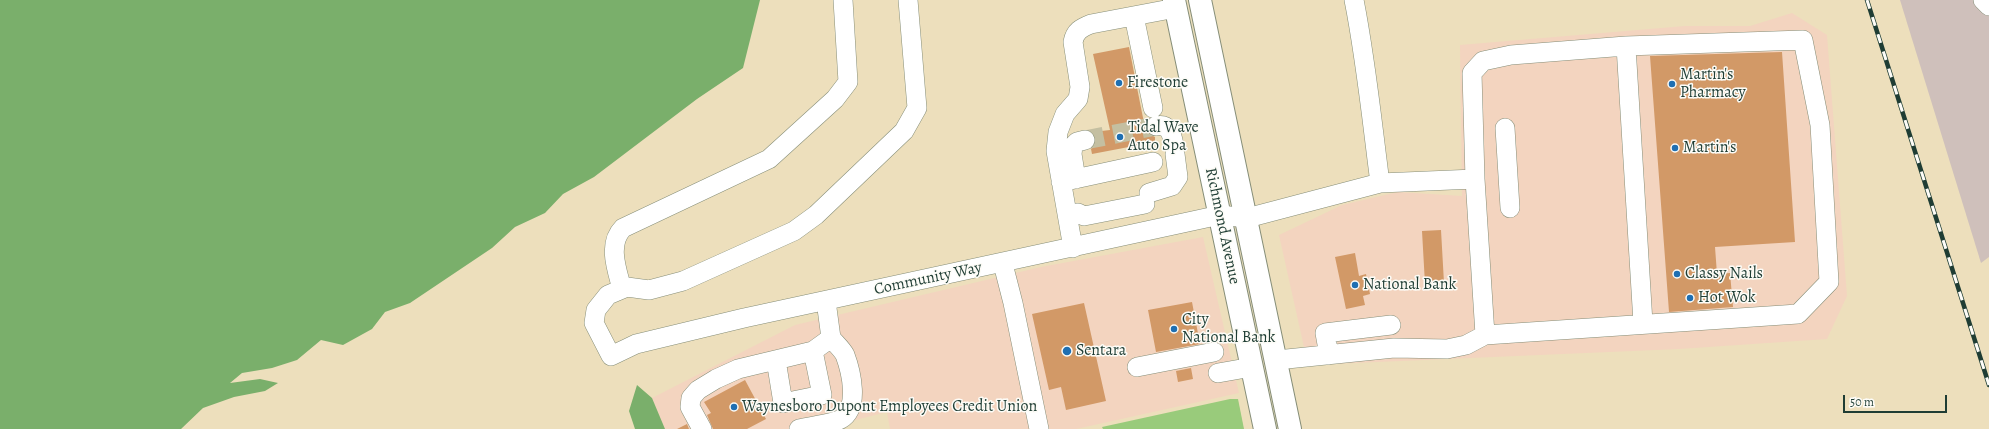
<!DOCTYPE html>
<html>
<head>
<meta charset="utf-8">
<style>
  body { margin:0 }
  #map { position:relative; width:1989px; height:429px; overflow:hidden; background:#eddfbc; font-family:Alegreya,serif }
  canvas { display:block }
  .scale { position:absolute; left:1843px; top:395px; width:104px; height:18px; box-sizing:border-box; border:2px solid #1f3d34; border-top:0; padding-left:5px; font-size:12px; line-height:14px; white-space:nowrap; color:#1f3d34; -webkit-text-stroke:3px #fdfcf7; paint-order:stroke }
</style>
</head>
<body>
<div id="map">
<canvas width="1989" height="429"></canvas>
<div class="scale">50 m</div>
</div>
<script>
const g = document.querySelector('canvas').getContext('2d');
g.lineJoin = 'round';
function fillPath(path, color) { g.fillStyle = color; g.fill(path, 'evenodd'); }
function stroke(path, color, width, dash) { g.strokeStyle = color; g.lineWidth = width; g.lineCap = dash ? 'butt' : 'round'; g.setLineDash(dash || []); g.stroke(path); }
function drawText(font, color, halo, rows, align = 'center') {
  g.font = font + ' Alegreya,serif'; g.lineWidth = 3; g.setLineDash([]); g.textBaseline = 'middle'; g.strokeStyle = halo; g.fillStyle = color; for (const [text, x, y, turn = 0] of rows) {
    g.save(); g.translate(x, y); g.rotate((+turn || 0) * Math.PI / 180); g.textAlign = isNaN(turn) ? turn : align; if (halo) g.strokeText(text, 0, 0); g.fillText(text, 0, 0); g.restore();
  }
}
const built = new Path2D(`
  M1792,13L1827,35L1847,296L1827,339L1679,349L1308,365L1279,235L1342,205L1398,192L1462,196L1460,45L1685,26H1750Z
  M1203,237L1239,393L1076,429H890L887,412L820,429H665L652,398L795,325L1041,267Z`);
const industrial = new Path2D(`
  M1900,0H1989V257L1981,263Z`);
const green = new Path2D(`
  M1230,399H1238L1244,429H1103L1102,427Z`);
const forest = new Path2D(`
  M0,0H760L743,68L697,99L594,177L563,194L545,213L515,227L492,248L410,303L385,312L372,329L343,345L321,340L297,360L272,368L242,373L230,383L260,379L278,383L265,391L234,397L203,408L181,429H0Z
  M637,385L652,398L665,429H635L629,411Z`);
const building = new Path2D(`
  M1129,47L1145,128L1147,133L1155,137V142L1092,154L1091,149L1096,143L1093,132L1110,130L1093,54Z
  M1782,52L1795,242L1715,247L1717,274L1730,273L1733,307L1669,312L1650,56Z
  M1441,230L1444,283L1425,284L1422,231Z
  M1355,253L1359,276L1366,274L1370,294L1363,296L1365,305L1346,309L1335,257Z
  M1192,302L1200,344L1156,352L1148,310Z
  M1084,303L1106,401L1066,410L1061,387L1049,390L1032,314Z
  M1191,368L1193,379L1178,382L1176,371Z
  M745,380L766,419L747,429H713L707,415L711,413L704,402Z
  M687,424L689,429H677Z`);
const minorTunnel = new Path2D(`
  M1085,140L1156,126`);
const minor = new Path2D(`
  M908,0L917,108L904,131L816,215L794,231L683,281L649,290L627,287L608,295L596,310L594,323L611,356L636,344L744,318L1220,215L1247,218L1380,183L1475,179
  M1354,0C1366,60 1372,122 1380,183
  M1983,0L1989,6
  M1134,16L1153,108
  M1156,126C1169,123 1172,134 1174,145
  M1505,128L1510,208
  M1076,179L1072,154L1073,146L1077,142L1085,140
  M1061,182L1153,162
  M1149,193L1172,186L1178,177L1175,154
  M1067,214L1078,213L1084,216L1145,204
  M1073,248L1056,151L1058,132L1065,114L1078,99L1080,87L1073,42C1075,31 1081,28 1091,24L1176,8
  M1003,264L1013,303L1039,429
  M622,289C617,270 607,244 623,228L769,159L835,99L848,82L843,0
  M1485,335L1475,179L1472,73L1483,61L1511,55L1626,46L1643,323
  M1329,355L1325,333L1391,325
  M776,360L783,403L822,395L813,351
  M1277,360L1394,348L1447,349L1466,345L1485,335L1798,314L1829,282L1820,125L1803,40L1626,46
  M1137,367L1214,352
  M1218,373L1252,367
  M702,429L690,407L691,398L698,390L716,379L738,369L813,351L831,338L826,301
  M799,429C810,426 832,424 841,419C860,408 851,371 845,355C842,349 835,343 831,338`);
const major = new Path2D(`
  M1174,0L1265,429
  M1200,0L1290,429`);
const rail = new Path2D(`
  M1867,0L1989,385`);
const markers = [
  [1119,83,4,"#1f6fb2"],
  [1672,84,4,"#1f6fb2"],
  [1120,137,4,"#1f6fb2"],
  [1675,148,4,"#1f6fb2"],
  [1677,274,4,"#1f6fb2"],
  [1355,285,4,"#1f6fb2"],
  [1690,298,4,"#1f6fb2"],
  [1174,329,4,"#1f6fb2"],
  [1067,351,5,"#1f6fb2"],
  [734,407,4,"#1f6fb2"]
];
const poiNames = [
  ["Martin's",1680,75],
  ["Pharmacy",1680,93],
  ["Firestone",1127,83],
  ["Tidal Wave",1128,128],
  ["Auto Spa",1128,146],
  ["Martin's",1683,148],
  ["Classy Nails",1685,274],
  ["National Bank",1363,285],
  ["Hot Wok",1698,298],
  ["City",1182,320],
  ["National Bank",1182,338],
  ["Sentara",1076,351],
  ["Waynesboro Dupont Employees Credit Union",742,407]
];
const streetNames = [
  ["Richmond Avenue",1222,226,78],
  ["Community Way",928,279,-12]
];
fillPath(built, '#f3d4bf');
fillPath(industrial, '#cfc0bb');
fillPath(green, '#99cb7b');
fillPath(forest, '#7aaf6b');
fillPath(building, '#d29967');
stroke(minorTunnel, '#c4bfa1', 19, [19, 10]);
stroke(minor, '#868e78', 20);
stroke(major, '#868e78', 24);
stroke(minor, '#fff', 19);
stroke(major, '#fff', 22);
stroke(rail, '#1f3d34', 4.5);
stroke(rail, '#fdfcf7', 3, [9]);
for (const [x, y, r, color] of markers) { const dot = new Path2D(); dot.arc(x, y, r, 0, 2 * Math.PI); g.fillStyle = color; g.fill(dot); stroke(dot, '#fdfcf7', 1.5); }
drawText('16px', '#1f3d34', '#fdfcf7', poiNames, 'left');
drawText('16px', '#1f3d34', '#fdfcf7', streetNames);
</script>
</body>
</html>
